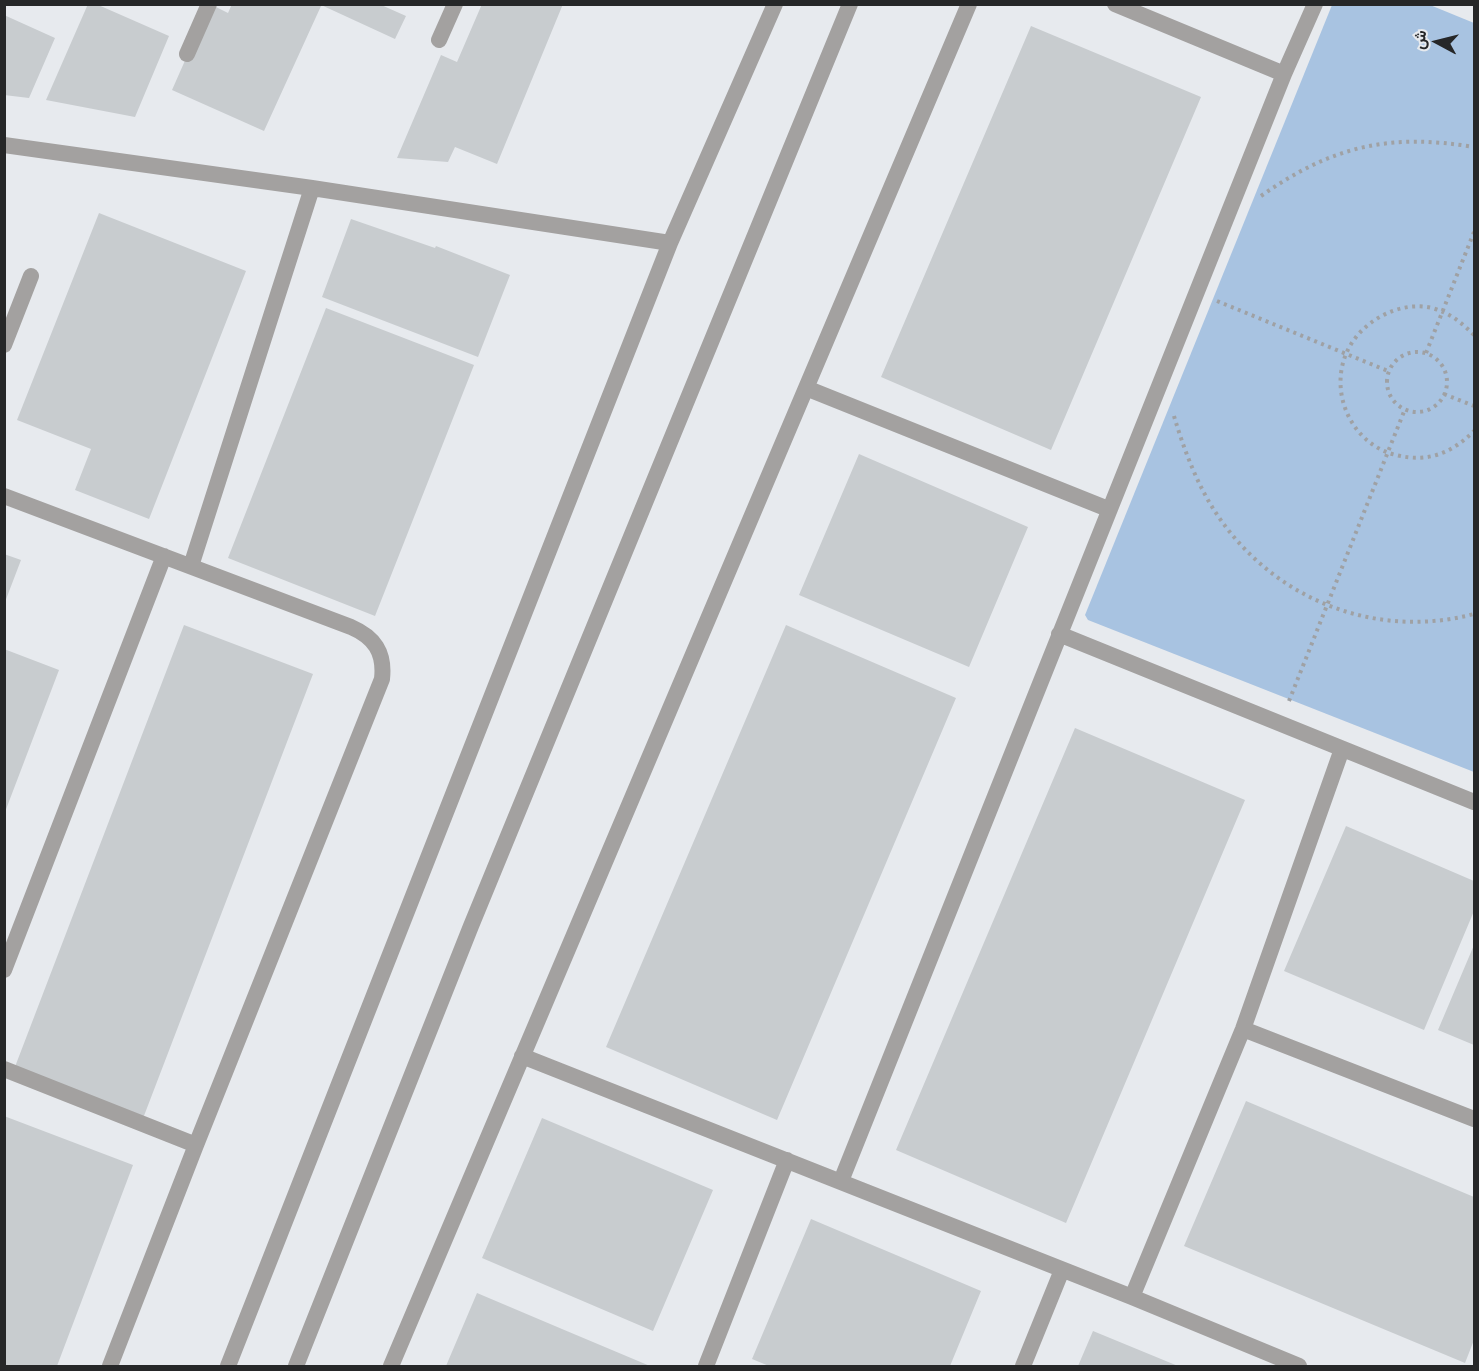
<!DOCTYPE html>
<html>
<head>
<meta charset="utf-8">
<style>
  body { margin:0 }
  #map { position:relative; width:1479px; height:1371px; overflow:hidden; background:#e7eaee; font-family:"Golos Text",Vazirmatn,sans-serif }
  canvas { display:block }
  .frame { position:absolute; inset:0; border:6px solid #262728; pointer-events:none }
  .north { position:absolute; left:1407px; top:12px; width:60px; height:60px; -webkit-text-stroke:4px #e7eaee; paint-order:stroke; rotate:277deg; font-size:16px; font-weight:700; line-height:24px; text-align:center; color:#262728 }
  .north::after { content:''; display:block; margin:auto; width:21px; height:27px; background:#262728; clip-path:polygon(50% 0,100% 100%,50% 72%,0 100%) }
</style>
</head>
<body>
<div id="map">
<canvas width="1479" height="1371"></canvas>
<div class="frame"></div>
<div class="north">ش</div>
</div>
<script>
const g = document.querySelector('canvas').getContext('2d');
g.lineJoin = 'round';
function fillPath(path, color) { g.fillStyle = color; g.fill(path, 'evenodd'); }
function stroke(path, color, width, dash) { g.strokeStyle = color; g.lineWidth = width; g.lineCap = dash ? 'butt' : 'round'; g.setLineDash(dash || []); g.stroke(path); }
const green = new Path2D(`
  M1332,5H1430L1474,23V772L1088,620L1085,615Z`);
const building = new Path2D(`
  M88,4H96L169,36L135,117L46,100Z
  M210,4L228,13L232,4L321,6L264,131L172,90Z
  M319,4H379L406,16L395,39Z
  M482,4H563L497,164L455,147L448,162L397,158L441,55L457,62Z
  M4,15L55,38L29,98L4,95Z
  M1031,26L1201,97L1051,450L881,377Z
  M99,213L246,271L149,519L75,490L91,449L17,420Z
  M351,219L435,248L436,246L510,275L478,357L322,297Z
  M326,308L474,365L375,616L228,558Z
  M859,454L1028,527L969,667L799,595Z
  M4,554L21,560L5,602H4Z
  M184,625L313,674L142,1121L13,1072Z
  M786,625L956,698L777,1120L606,1047Z
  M4,649L59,670L5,812H4Z
  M1075,728L1245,800L1066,1223L896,1150Z
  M1346,826L1474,881V911L1424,1030L1284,971Z
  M1474,945V1045L1438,1030Z
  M1246,1101L1474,1197V1340L1465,1363L1184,1246Z
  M4,1116L133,1165L57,1366H4Z
  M542,1118L713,1190L653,1331L482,1258Z
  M811,1219L981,1291L950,1366H769L752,1359Z
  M477,1293L562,1329L650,1366H446Z
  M1093,1331L1178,1366H1078Z`);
const path = new Path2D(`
  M1261,196C1332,146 1389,133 1474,147
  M1217,301L1388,371
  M1474,335C1462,323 1450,313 1432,308C1399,300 1359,322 1346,354C1329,395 1353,445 1396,455C1428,463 1452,453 1474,431
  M1387 382a30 30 0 1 1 60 0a30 30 0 1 1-60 0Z
  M1426,353L1474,232
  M1444,394L1474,406
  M1174,416C1184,450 1198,487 1218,516C1275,600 1376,640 1474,614
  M1289,701L1405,409`);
const minor = new Path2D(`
  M1115,4L1284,74
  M439,40L455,4
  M187,54L209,4
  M4,145L312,188L670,243
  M4,345L31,276
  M806,388L1108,509
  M4,496L351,627C374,637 385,652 382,679L196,1145L110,1366
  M191,566L312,188
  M1059,634L1474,802
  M4,970L164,556
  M1243,1029L1474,1119
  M522,1056L1132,1297L1299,1366
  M4,1069L196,1145
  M841,1181L1284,74L1315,4
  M1132,1297L1243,1029L1342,749
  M228,1366L670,243L775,4
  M391,1366L969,4
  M706,1366L787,1160
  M1023,1366L1062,1270`);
const tertiary = new Path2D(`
  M296,1366L471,926L850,4`);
fillPath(green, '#a8c3e1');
fillPath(building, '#c8cccf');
stroke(path, '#9fa1a4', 4, [3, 4.5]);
stroke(minor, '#a3a1a0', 16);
stroke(tertiary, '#a3a1a0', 16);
</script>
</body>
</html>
